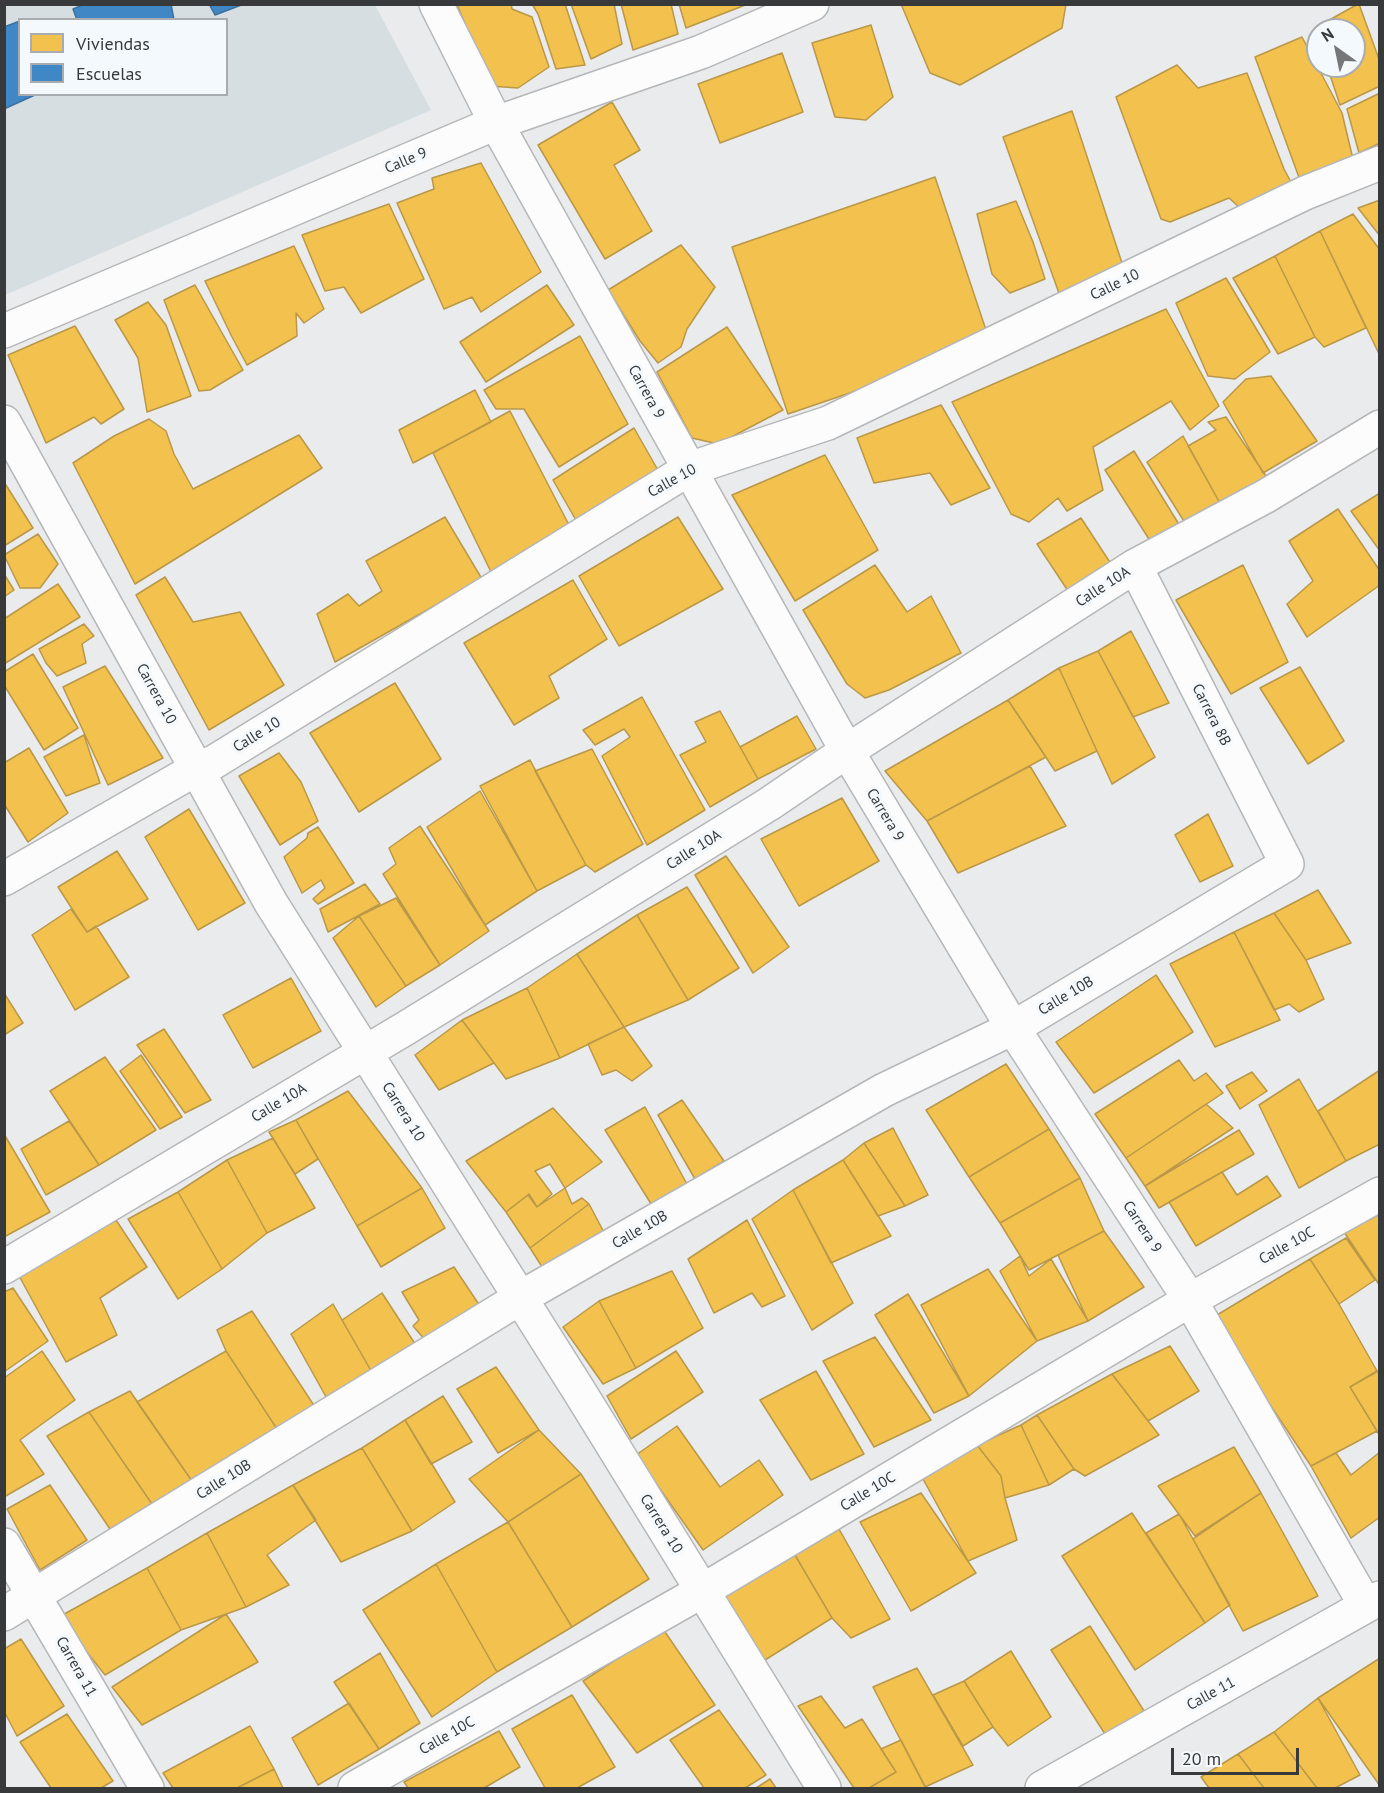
<!DOCTYPE html>
<html>
<head>
<meta charset="utf-8">
<style>
  body { margin:0 }
  #map { position:relative; width:1384px; height:1793px; overflow:hidden; background:#e9ebed; font-family:"PT Sans",sans-serif }
  canvas { display:block }
  .frame { position:absolute; inset:0; border:6px solid #37393b; pointer-events:none }
  .legend { position:absolute; left:18px; top:18px; width:210px; height:78px; box-sizing:border-box; background:#f4f9fd; border:2px solid #a8acaf; margin:0; padding:8px 10px; list-style:none; font-size:18px; color:#37393b }
  .legend li { display:flex; align-items:center; gap:12px; height:30px }
  .legend b { width:30px; border:2px solid #a8acaf }
  .north { position:absolute; left:1306px; top:18px; width:60px; height:60px; box-sizing:border-box; background:#f4f9fd; border:2px solid #a8acaf; border-radius:50%; rotate:327deg; font-size:16px; font-weight:700; line-height:24px; text-align:center; color:#37393b }
  .north::after { content:''; display:block; margin:auto; width:21px; height:27px; background:#757779; clip-path:polygon(50% 0,100% 100%,50% 72%,0 100%) }
  .scale { position:absolute; left:1171px; top:1748px; width:128px; height:27px; box-sizing:border-box; border:3px solid #37393b; border-top:0; padding-left:8px; font-size:18px; line-height:21px; white-space:nowrap; color:#37393b; -webkit-text-stroke:4px #f4f9fd; paint-order:stroke }
</style>
</head>
<body>
<div id="map">
<canvas width="1384" height="1793"></canvas>
<div class="frame"></div>
<ul class="legend">
<li><b style="height:16px;background:#f2c14e"></b>Viviendas</li>
<li><b style="height:16px;background:#3f88c5"></b>Escuelas</li>
</ul>
<div class="north">N</div>
<div class="scale">20 m</div>
</div>
<script>
const g = document.querySelector('canvas').getContext('2d');
g.lineJoin = 'round';
function fillPath(path, color) { g.fillStyle = color; g.fill(path, 'evenodd'); }
function stroke(path, color, width, dash) { g.strokeStyle = color; g.lineWidth = width; g.lineCap = dash ? 'butt' : 'round'; g.setLineDash(dash || []); g.stroke(path); }
function drawText(font, color, halo, rows, align = 'center') {
  g.font = font + ' "PT Sans",sans-serif'; g.lineWidth = 6; g.setLineDash([]); g.textBaseline = 'middle'; g.strokeStyle = halo; g.fillStyle = color; for (const [text, x, y, turn = 0] of rows) {
    g.save(); g.translate(x, y); g.rotate((+turn || 0) * Math.PI / 180); g.textAlign = isNaN(turn) ? turn : align; if (halo) g.strokeText(text, 0, 0); g.fillText(text, 0, 0); g.restore();
  }
}
const built = new Path2D(`
  M5,5H375L431,110L5,295ZM20,20H226V94H20Z`);
const homes = new Path2D(`
  M457,4H511L512,9L532,17L549,67L518,88L489,86Z
  M532,4H565L585,65L556,69L538,14Z
  M571,4H614L622,44L591,59Z
  M621,4H671L678,34L633,50Z
  M679,4H748L686,28Z
  M901,4H1066L1062,28L960,85L930,73Z
  M1358,4H1359L1380,62V86L1340,105L1327,66H1354V30H1318V38L1315,28Z
  M871,25L893,97L866,120L835,117L812,43Z
  M1302,37L1342,113L1353,159L1301,183L1255,57Z
  M782,53L803,112L720,143L698,84Z
  M1177,65L1198,88L1247,73L1284,169L1292,184L1239,207L1229,198L1170,222L1161,219L1116,97Z
  M1380,93V143L1359,153L1347,109Z
  M612,102L640,150L614,165L652,231L605,259L538,145Z
  M1072,111L1123,266L1060,296L1003,137Z
  M481,163L541,272L481,312L472,297L444,309L397,203L434,189L432,178Z
  M935,177L991,345L788,414L732,247Z
  M1380,200V236L1358,208Z
  M1016,201L1033,242L1045,279L1010,293L992,274L977,214Z
  M389,204L424,279L361,313L344,287L325,291L302,235Z
  M1353,214L1380,250V356L1320,231Z
  M1320,231L1366,328L1324,347L1315,337L1275,256Z
  M681,245L715,287L687,329L681,347L658,363L640,341L608,290Z
  M294,246L324,309L304,323L296,313L297,336L247,365L231,335L205,281Z
  M1275,256L1315,337L1278,354L1233,278Z
  M1226,278L1270,352L1235,379L1208,376L1176,303Z
  M195,285L243,370L210,390L199,391L164,300Z
  M547,285L574,325L486,382L460,342Z
  M148,302L166,325L191,396L147,412L138,358L115,320Z
  M1166,309L1219,406L1190,430L1171,401L1093,447L1103,490L1067,511L1058,498L1029,522L1011,514L952,402Z
  M75,326L124,409L101,424L94,417L46,443L8,355Z
  M727,327L783,410L718,444L692,438L657,372Z
  M580,336L628,424L559,467L524,409H496L484,390Z
  M1271,376L1317,441L1263,473L1223,402L1246,379Z
  M475,390L491,422L413,463L399,430Z
  M941,405L990,488L951,505L930,473L874,483L857,438Z
  M510,411L569,525L492,574L433,453Z
  M1226,417L1268,479L1221,505L1188,446L1216,430L1208,422Z
  M149,419L166,431L174,454L193,489L299,435L322,468L135,584L73,463L114,436Z
  M634,428L659,472L577,522L553,480Z
  M1183,436L1221,505L1187,526L1147,462Z
  M1134,451L1183,531L1154,547L1105,470Z
  M825,455L878,550L795,601L732,495Z
  M6,485L33,528L4,546V486Z
  M1380,493V551L1351,511Z
  M1338,509L1380,571V585L1307,637L1287,604L1313,581L1289,541Z
  M445,517L482,579L335,662L317,614L348,594L359,606L382,591L366,561Z
  M678,517L723,589L619,646L579,576Z
  M1081,518L1115,570L1074,600L1037,544Z
  M38,534L58,564L40,588H20L4,555Z
  M875,565L907,612L931,596L961,653L889,690L865,698L847,684L803,610Z
  M1243,565L1288,662L1231,694L1176,600Z
  M4,574L14,590L4,597Z
  M165,577L193,622L240,612L284,685L209,730L136,595Z
  M573,580L607,639L549,676L559,698L514,725L464,643Z
  M58,584L80,617L4,664V619Z
  M84,624L94,636L82,644L86,663L57,676L46,663L39,649Z
  M1131,631L1169,703L1133,717L1098,651Z
  M1098,651L1155,757L1112,784L1059,668Z
  M33,654L78,728L44,750L4,685V672Z
  M105,666L163,758L108,785L63,687Z
  M1300,667L1344,741L1308,764L1260,688Z
  M1059,668L1097,751L1055,771L1008,700Z
  M395,683L441,759L359,812L310,733Z
  M642,697L705,810L647,845L602,756L630,737L624,729L595,745L583,730Z
  M1008,700L1046,757L927,821L885,771Z
  M720,711L758,779L710,807L680,755L706,742L695,722Z
  M797,716L816,749L758,779L740,747Z
  M84,735L100,783L66,796L44,757Z
  M29,748L68,813L28,842L4,804V763Z
  M592,749L643,844L595,872L586,865L535,771Z
  M279,753L301,782L318,821L280,845L239,776Z
  M530,760L586,865L537,891L480,786Z
  M1030,766L1066,826L958,873L927,821Z
  M480,791L537,891L485,925L427,827Z
  M842,798L879,861L799,906L761,839Z
  M189,809L245,903L198,930L145,837Z
  M1208,814L1233,866L1200,882L1175,835Z
  M420,826L489,931L440,965L383,874L396,864L389,848Z
  M318,827L354,883L318,904L313,899L325,888L321,880L302,893L284,857L307,838L308,833Z
  M117,851L148,899L87,932L58,887Z
  M726,856L789,947L753,973L695,875Z
  M365,884L380,904L328,932L320,909Z
  M687,887L739,968L688,1000L637,915Z
  M1318,890L1351,943L1306,960L1274,913Z
  M396,898L440,965L406,986L359,916Z
  M71,909L87,932L96,926L129,977L75,1010L32,935Z
  M1274,913L1306,960L1324,999L1299,1012L1289,1004L1274,1010L1234,932Z
  M637,915L688,1000L624,1027L577,954Z
  M359,916L406,986L376,1007L333,938Z
  M1234,932L1280,1020L1215,1047L1170,964Z
  M577,954L624,1027L560,1058L527,988Z
  M1156,975L1193,1032L1094,1093L1056,1042Z
  M291,978L321,1031L253,1068L223,1015Z
  M527,988L560,1058L506,1079L462,1020Z
  M4,993L23,1023L4,1035Z
  M462,1020L494,1063L439,1090L415,1055Z
  M624,1027L652,1066L632,1081L616,1070L602,1075L588,1044Z
  M164,1029L211,1100L185,1113L137,1045Z
  M141,1055L182,1117L160,1129L120,1071Z
  M105,1057L156,1130L99,1165L50,1091Z
  M1179,1060L1194,1081L1206,1073L1223,1093L1126,1158L1095,1114Z
  M1006,1064L1049,1129L969,1177L926,1110Z
  M1380,1070V1144L1346,1161L1318,1111Z
  M1252,1072L1267,1091L1240,1109L1226,1086Z
  M1299,1079L1346,1161L1299,1188L1259,1105Z
  M348,1091L422,1188L357,1226L296,1120Z
  M682,1100L724,1161L695,1179L658,1115Z
  M1206,1104L1233,1128L1145,1186L1126,1158Z
  M645,1107L688,1186L653,1207L605,1130Z
  M553,1108L602,1162L565,1188L550,1164L535,1171L552,1194L537,1207L529,1194L506,1212L466,1161Z
  M296,1120L318,1159L295,1174L269,1132Z
  M69,1121L99,1165L46,1195L21,1149Z
  M893,1128L928,1195L905,1206L864,1143Z
  M1049,1129L1080,1178L1000,1223L969,1177Z
  M1239,1130L1254,1154L1159,1208L1145,1186Z
  M4,1134L50,1212L4,1237Z
  M273,1138L315,1208L267,1233L227,1160Z
  M864,1143L905,1206L878,1216L843,1160Z
  M227,1160L267,1233L222,1269L178,1192Z
  M843,1160L891,1236L831,1263L793,1190Z
  M1222,1172L1237,1195L1267,1176L1281,1196L1196,1246L1169,1202Z
  M1080,1178L1104,1231L1029,1270L1000,1223Z
  M422,1188L445,1228L381,1267L357,1226Z
  M565,1188L572,1204L582,1198L589,1204L530,1248L506,1212L528,1195L537,1207Z
  M793,1190L853,1303L812,1330L752,1219Z
  M178,1192L222,1269L178,1299L128,1219Z
  M589,1204L606,1236L546,1273L530,1248Z
  M1380,1214V1286L1344,1232Z
  M116,1220L147,1267L100,1298L117,1335L66,1362L18,1274Z
  M747,1220L785,1296L762,1307L752,1293L714,1313L688,1259Z
  M1104,1231L1144,1287L1088,1321L1058,1255Z
  M1346,1238L1375,1280L1339,1304L1310,1259Z
  M1020,1256L1029,1276L1051,1259L1088,1321L1037,1341L1000,1271Z
  M1310,1259L1339,1304L1377,1371L1350,1387L1377,1431L1311,1466L1212,1318Z
  M454,1267L480,1306L426,1341L413,1326L419,1320L402,1292Z
  M988,1269L1037,1341L969,1396L921,1305Z
  M672,1271L703,1328L636,1368L599,1301Z
  M13,1288L48,1341L4,1372V1292Z
  M382,1293L421,1353L374,1376L342,1320Z
  M908,1294L969,1396L934,1413L875,1315Z
  M599,1301L636,1368L603,1384L563,1327Z
  M333,1304L374,1376L330,1404L291,1334Z
  M252,1311L315,1407L277,1429L226,1351L217,1330Z
  M875,1337L931,1420L874,1447L823,1361Z
  M1170,1346L1199,1391L1148,1421L1112,1374Z
  M42,1351L75,1400L20,1440L44,1474L4,1497V1378Z
  M226,1351L277,1429L194,1484L137,1402Z
  M676,1351L703,1392L631,1439L607,1396Z
  M496,1367L539,1430L498,1453L457,1389Z
  M1380,1370V1436L1350,1387Z
  M816,1371L864,1454L811,1480L760,1400Z
  M1112,1374L1159,1435L1085,1476L1074,1469L1037,1415Z
  M130,1391L194,1484L152,1504L89,1412Z
  M443,1396L472,1442L431,1464L405,1420Z
  M89,1412L152,1504L110,1529L47,1436Z
  M1037,1415L1074,1469L1049,1485L1021,1425Z
  M405,1420L455,1502L412,1531L362,1448Z
  M1021,1425L1049,1485L1005,1498L1001,1476L977,1445Z
  M677,1426L720,1487L759,1460L783,1495L703,1550L636,1455Z
  M539,1430L581,1474L508,1522L469,1479Z
  M977,1445L1001,1476L1005,1498L1017,1540L968,1561L923,1479Z
  M1234,1447L1261,1493L1195,1536L1158,1486Z
  M362,1448L412,1531L341,1562L293,1485Z
  M1380,1452V1517L1351,1538L1311,1466L1336,1453L1351,1475Z
  M581,1474L649,1579L572,1627L508,1522Z
  M50,1485L87,1540L40,1570L7,1509Z
  M293,1485L316,1520L267,1555L289,1585L246,1607L207,1533Z
  M921,1493L976,1573L911,1611L860,1522Z
  M1261,1493L1318,1596L1243,1631L1193,1539Z
  M1132,1513L1205,1623L1135,1670L1062,1556Z
  M1179,1514L1230,1605L1205,1623L1146,1533Z
  M508,1522L572,1627L497,1672L436,1564Z
  M839,1529L890,1619L851,1638L832,1618L795,1555Z
  M207,1533L246,1607L181,1630L147,1568Z
  M795,1555L832,1618L765,1660L721,1594Z
  M436,1564L497,1672L432,1717L363,1610Z
  M147,1568L181,1630L105,1675L59,1617Z
  M226,1614L258,1662L142,1725L112,1687Z
  M1090,1626L1146,1714L1105,1734L1051,1650Z
  M663,1629L715,1705L637,1753L583,1681Z
  M21,1639L64,1706L17,1736L4,1711V1649Z
  M1011,1651L1051,1717L1008,1746L993,1727L964,1681Z
  M380,1653L420,1723L379,1749L334,1682Z
  M1380,1658V1786L1318,1698Z
  M917,1668L973,1765L925,1787L873,1687Z
  M964,1681L993,1727L963,1746L933,1695Z
  M572,1695L615,1767L577,1788H545L512,1729Z
  M821,1696L845,1728L862,1719L896,1772L869,1788H854L798,1706Z
  M1318,1698L1360,1775L1335,1788H1317L1274,1732Z
  M349,1703L379,1749L318,1785L292,1738Z
  M719,1710L766,1775L745,1788H704L670,1740Z
  M67,1714L113,1781L101,1788H51L20,1742Z
  M250,1726L274,1769L237,1788H173L163,1773Z
  M499,1731L520,1767L484,1788H408L404,1782Z
  M1274,1732L1317,1788H1264L1238,1754Z
  M901,1740L926,1788H869L896,1772L881,1749Z
  M1238,1754L1264,1788H1209L1201,1777Z
  M274,1769L283,1788H237Z
  M770,1779L776,1788H756Z`);
const schools = new Path2D(`
  M85,4H171L174,20H77L73,9Z
  M209,4H244L215,15Z
  M20,21V94H37L4,109V27Z`);
const minor = new Path2D(`
  M436,4L496,123L847,751L1013,1028L1190,1300L1366,1606
  M4,331L496,123L701,52L812,4
  M4,422L271,903L581,1394L824,1788
  M4,879L198,768L214,762L689,469L828,423L1305,193L1380,163
  M4,1267L406,1028L769,804L847,751L1135,566L1266,496L1380,427
  M4,1545L147,1788
  M4,1614L520,1298L884,1090L1013,1028L1287,864L1135,566
  M355,1788L702,1591L1190,1300L1380,1194
  M1042,1788L1380,1598`);
const streetNames = [
  ["Calle 9",406,161,-23],
  ["Calle 10",1115,285,-26],
  ["Carrera 9",646,392,61],
  ["Calle 10",672,481,-29],
  ["Calle 10A",1103,587,-33],
  ["Carrera 10",156,694,61],
  ["Carrera 8B",1211,715,63],
  ["Calle 10",257,735,-32],
  ["Carrera 9",885,815,59],
  ["Calle 10A",694,850,-32],
  ["Calle 10B",1066,996,-31],
  ["Calle 10A",279,1103,-31],
  ["Carrera 10",403,1112,58],
  ["Carrera 9",1142,1227,57],
  ["Calle 10B",640,1230,-30],
  ["Calle 10C",1287,1246,-29],
  ["Calle 10B",224,1480,-32],
  ["Calle 10C",868,1492,-31],
  ["Carrera 10",661,1524,58],
  ["Carrera 11",76,1667,60],
  ["Calle 11",1211,1694,-29],
  ["Calle 10C",447,1736,-30]
];
fillPath(built, '#d6dee2');
fillPath(homes, '#f2c14e');
stroke(homes, '#ba9848', 1.5);
fillPath(schools, '#3f88c5');
stroke(schools, '#3d709c', 1.5);
stroke(minor, '#b5b7b8', 36);
stroke(minor, '#fcfcfc', 33);
drawText('15px', '#37393b', '#f4f9fd', streetNames);
</script>
</body>
</html>
